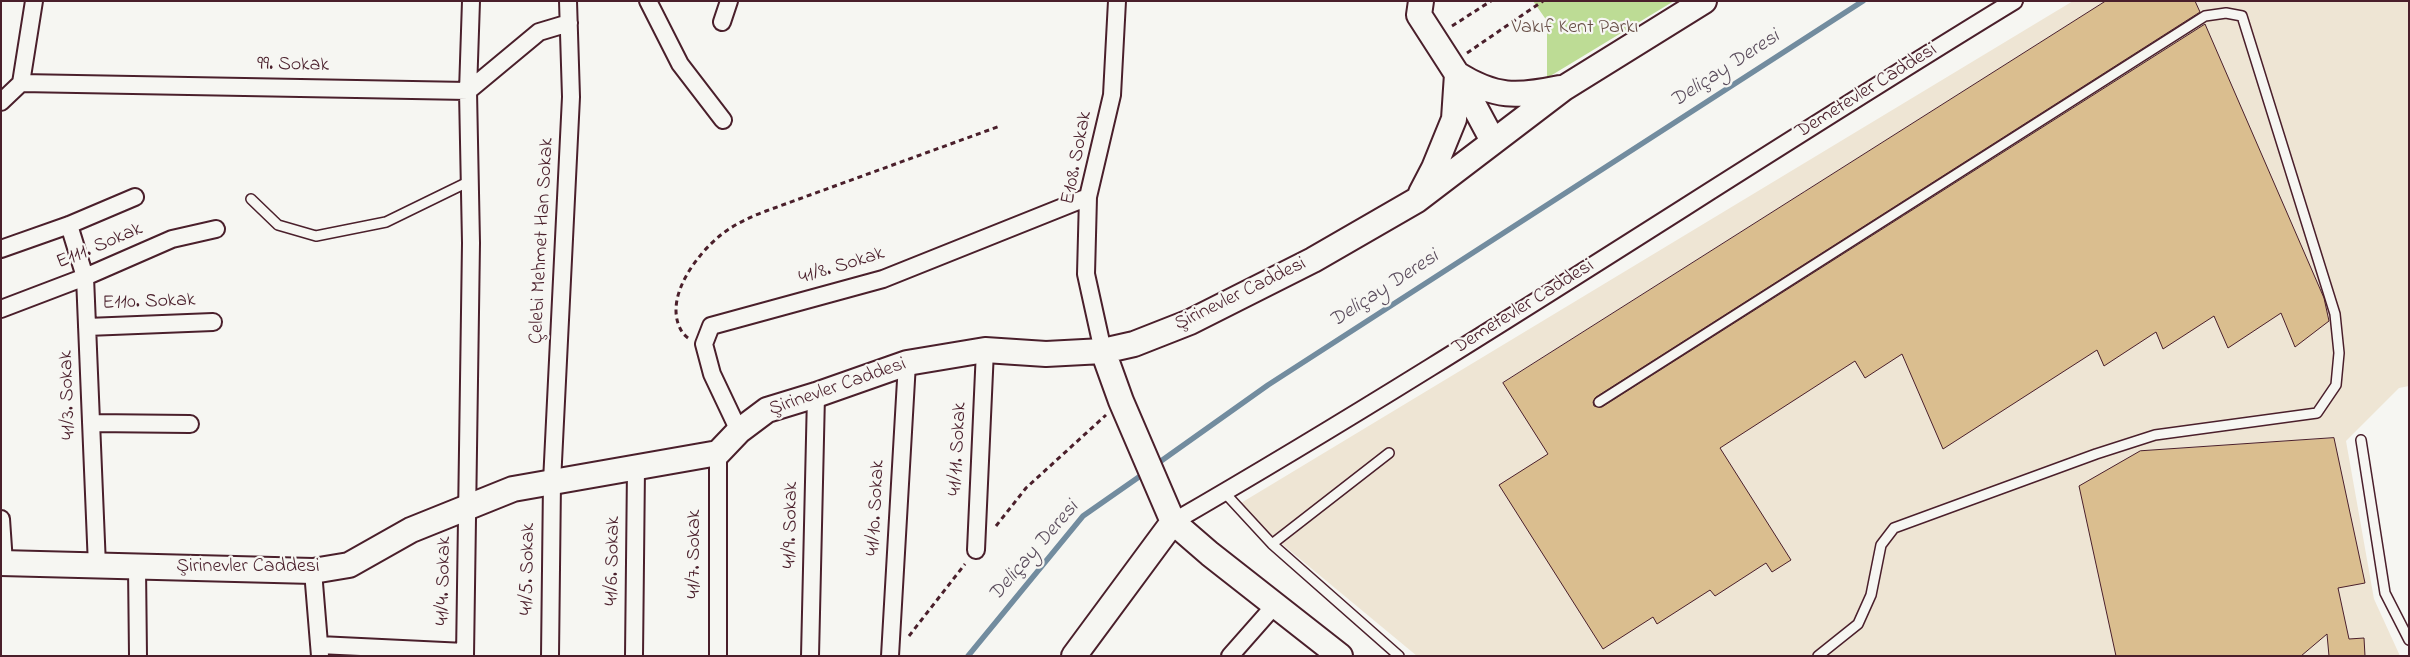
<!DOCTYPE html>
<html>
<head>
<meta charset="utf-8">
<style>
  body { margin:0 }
  #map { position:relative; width:2410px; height:657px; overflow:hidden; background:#f6f6f2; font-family:"Indie Flower",sans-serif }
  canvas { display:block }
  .frame { position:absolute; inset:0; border:2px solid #4a1f2b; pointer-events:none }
</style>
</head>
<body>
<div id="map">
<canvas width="2410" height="657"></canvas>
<div class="frame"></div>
</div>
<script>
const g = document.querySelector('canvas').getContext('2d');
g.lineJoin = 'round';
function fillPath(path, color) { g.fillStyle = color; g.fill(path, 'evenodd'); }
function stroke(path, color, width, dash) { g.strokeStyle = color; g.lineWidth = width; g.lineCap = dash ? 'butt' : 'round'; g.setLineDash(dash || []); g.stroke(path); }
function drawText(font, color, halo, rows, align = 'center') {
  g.font = font + ' "Indie Flower",sans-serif'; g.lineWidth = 4.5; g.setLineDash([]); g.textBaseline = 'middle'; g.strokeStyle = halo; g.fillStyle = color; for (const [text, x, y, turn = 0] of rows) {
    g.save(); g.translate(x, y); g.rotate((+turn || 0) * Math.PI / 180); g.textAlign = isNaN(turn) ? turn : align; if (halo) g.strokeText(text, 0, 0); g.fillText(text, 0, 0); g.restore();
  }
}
const built = new Path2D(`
  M2073,1H2409V386L2399,388L2346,441L2374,599L2400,656H1417L1236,506Z`);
const green = new Path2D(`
  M1533,1H1674L1547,78V21Z`);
const stream = new Path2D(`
  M1154,466L1268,385L1863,1
  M968,656L1083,516L1146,472`);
const building = new Path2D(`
  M2106,1H2195L2200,12L1596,397L1593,402L1594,406L1602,407L2205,24L2324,298L2329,321L2295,347L2281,313L2228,348L2214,316L2163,349L2156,332L2104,366L2097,350L1943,449L1902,354L1865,378L1855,361L1720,448L1791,560L1772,572L1766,563L1715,596L1710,590L1657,624L1653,617L1603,649L1499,485L1548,454L1503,383Z
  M2334,438L2365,583L2338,588L2349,639L2364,638L2365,656H2329L2327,634L2301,656H2116L2079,486L2140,451Z`);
const path = new Path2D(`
  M1452,26L1491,1
  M1467,53L1543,1
  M688,338C684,335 681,331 679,326C666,294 698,253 722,234C735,224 750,217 766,211L1000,126
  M996,526L1026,488L1106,415
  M909,636L965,564`);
const lane = new Path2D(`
  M251,199L278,225L316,236L386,222L470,181
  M1599,402L2205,16L2226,13L2242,16L2335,314L2339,353L2336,385L2317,413L2155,435L2096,454L1894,528L1881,545L1871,595L1858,624L1818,656
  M2361,440L2385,593L2409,640
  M1224,492L1272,544L1399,656
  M1272,544L1389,453`);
const street = new Path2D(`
  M648,1L680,64L723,120
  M722,22L729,1
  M21,83L34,1
  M1,102L21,83L468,91L539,32L569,23
  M69,225L85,277L97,566
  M1,249L69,225L135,197
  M1,309L85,277L172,239L216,229
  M87,327L213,322
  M1103,351L1086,274L1088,197L1112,95L1117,1
  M91,423L190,424
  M739,431L712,374L704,344L711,326L883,279L1088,197
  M1,519L4,563
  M1173,522C1459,357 1732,173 2014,1
  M976,550L985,350
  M137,567L138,656
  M313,571L320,656
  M319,645L465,652
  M465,656L471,243L468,91L471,1
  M550,656L552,482L571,97L568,1
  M634,656L636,468
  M718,656V453
  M810,656L816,395
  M890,656L907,363
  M1230,656L1275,605`);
const secondary = new Path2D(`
  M1421,1L1419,15L1457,74L1493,141
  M1457,74C1495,98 1517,97 1560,88
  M1421,193L1434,168L1454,119L1457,74
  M1103,351L1121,401L1173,522L1210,554L1340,656
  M1,563L313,571L349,565L411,530L513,489L718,453L739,431L767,410L816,395L907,363L985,350L1046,354L1103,351L1134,344L1190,322L1313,260L1417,200L1564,88L1704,1
  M1074,656L1173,522`);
const parkNames = [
  ["Vakıf Kent Parkı",1575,29]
];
const streetNames = [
  ["99. Sokak",293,66,1],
  ["Demetevler Caddesi",1867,92,-32],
  ["E108. Sokak",1078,158,-79],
  ["Çelebi Mehmet Han Sokak",543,241,-87],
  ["E111. Sokak",100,247,-23],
  ["41/8. Sokak",842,267,-17],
  ["Şirinevler Caddesi",1241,295,-26],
  ["E110. Sokak",149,303,-2],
  ["Demetevler Caddesi",1524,308,-32],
  ["Şirinevler Caddesi",838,388,-19],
  ["41/3. Sokak",69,395,-92],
  ["41/11. Sokak",959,449,-87],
  ["41/10. Sokak",877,508,-87],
  ["41/9. Sokak",792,525,-89],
  ["41/7. Sokak",696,554,-90],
  ["41/6. Sokak",614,561,-89],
  ["Şirinevler Caddesi",248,568],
  ["41/5. Sokak",529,569,-89],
  ["41/4. Sokak",445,581,-89]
];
const waterNames = [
  ["Deliçay Deresi",1726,70,-33],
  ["Deliçay Deresi",1385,290,-33],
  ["Deliçay Deresi",1035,552,-49]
];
fillPath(built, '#eee5d4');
fillPath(green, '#bddc95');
stroke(stream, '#728c9f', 5.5);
fillPath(building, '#dabe8f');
stroke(building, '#4a1f2b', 1);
stroke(lane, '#4a1f2b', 12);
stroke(street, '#4a1f2b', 20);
stroke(secondary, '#4a1f2b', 28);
stroke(path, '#4a1f2b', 3, [5, 4]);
stroke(lane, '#f6f6f2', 9);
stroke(street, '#f6f6f2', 16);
stroke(secondary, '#f6f6f2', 24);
drawText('20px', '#674e46', '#f6f6f2', parkNames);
drawText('20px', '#4a1f2b', '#f6f6f2', streetNames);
drawText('italic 21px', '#5a4c5c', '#f6f6f2', waterNames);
</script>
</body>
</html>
